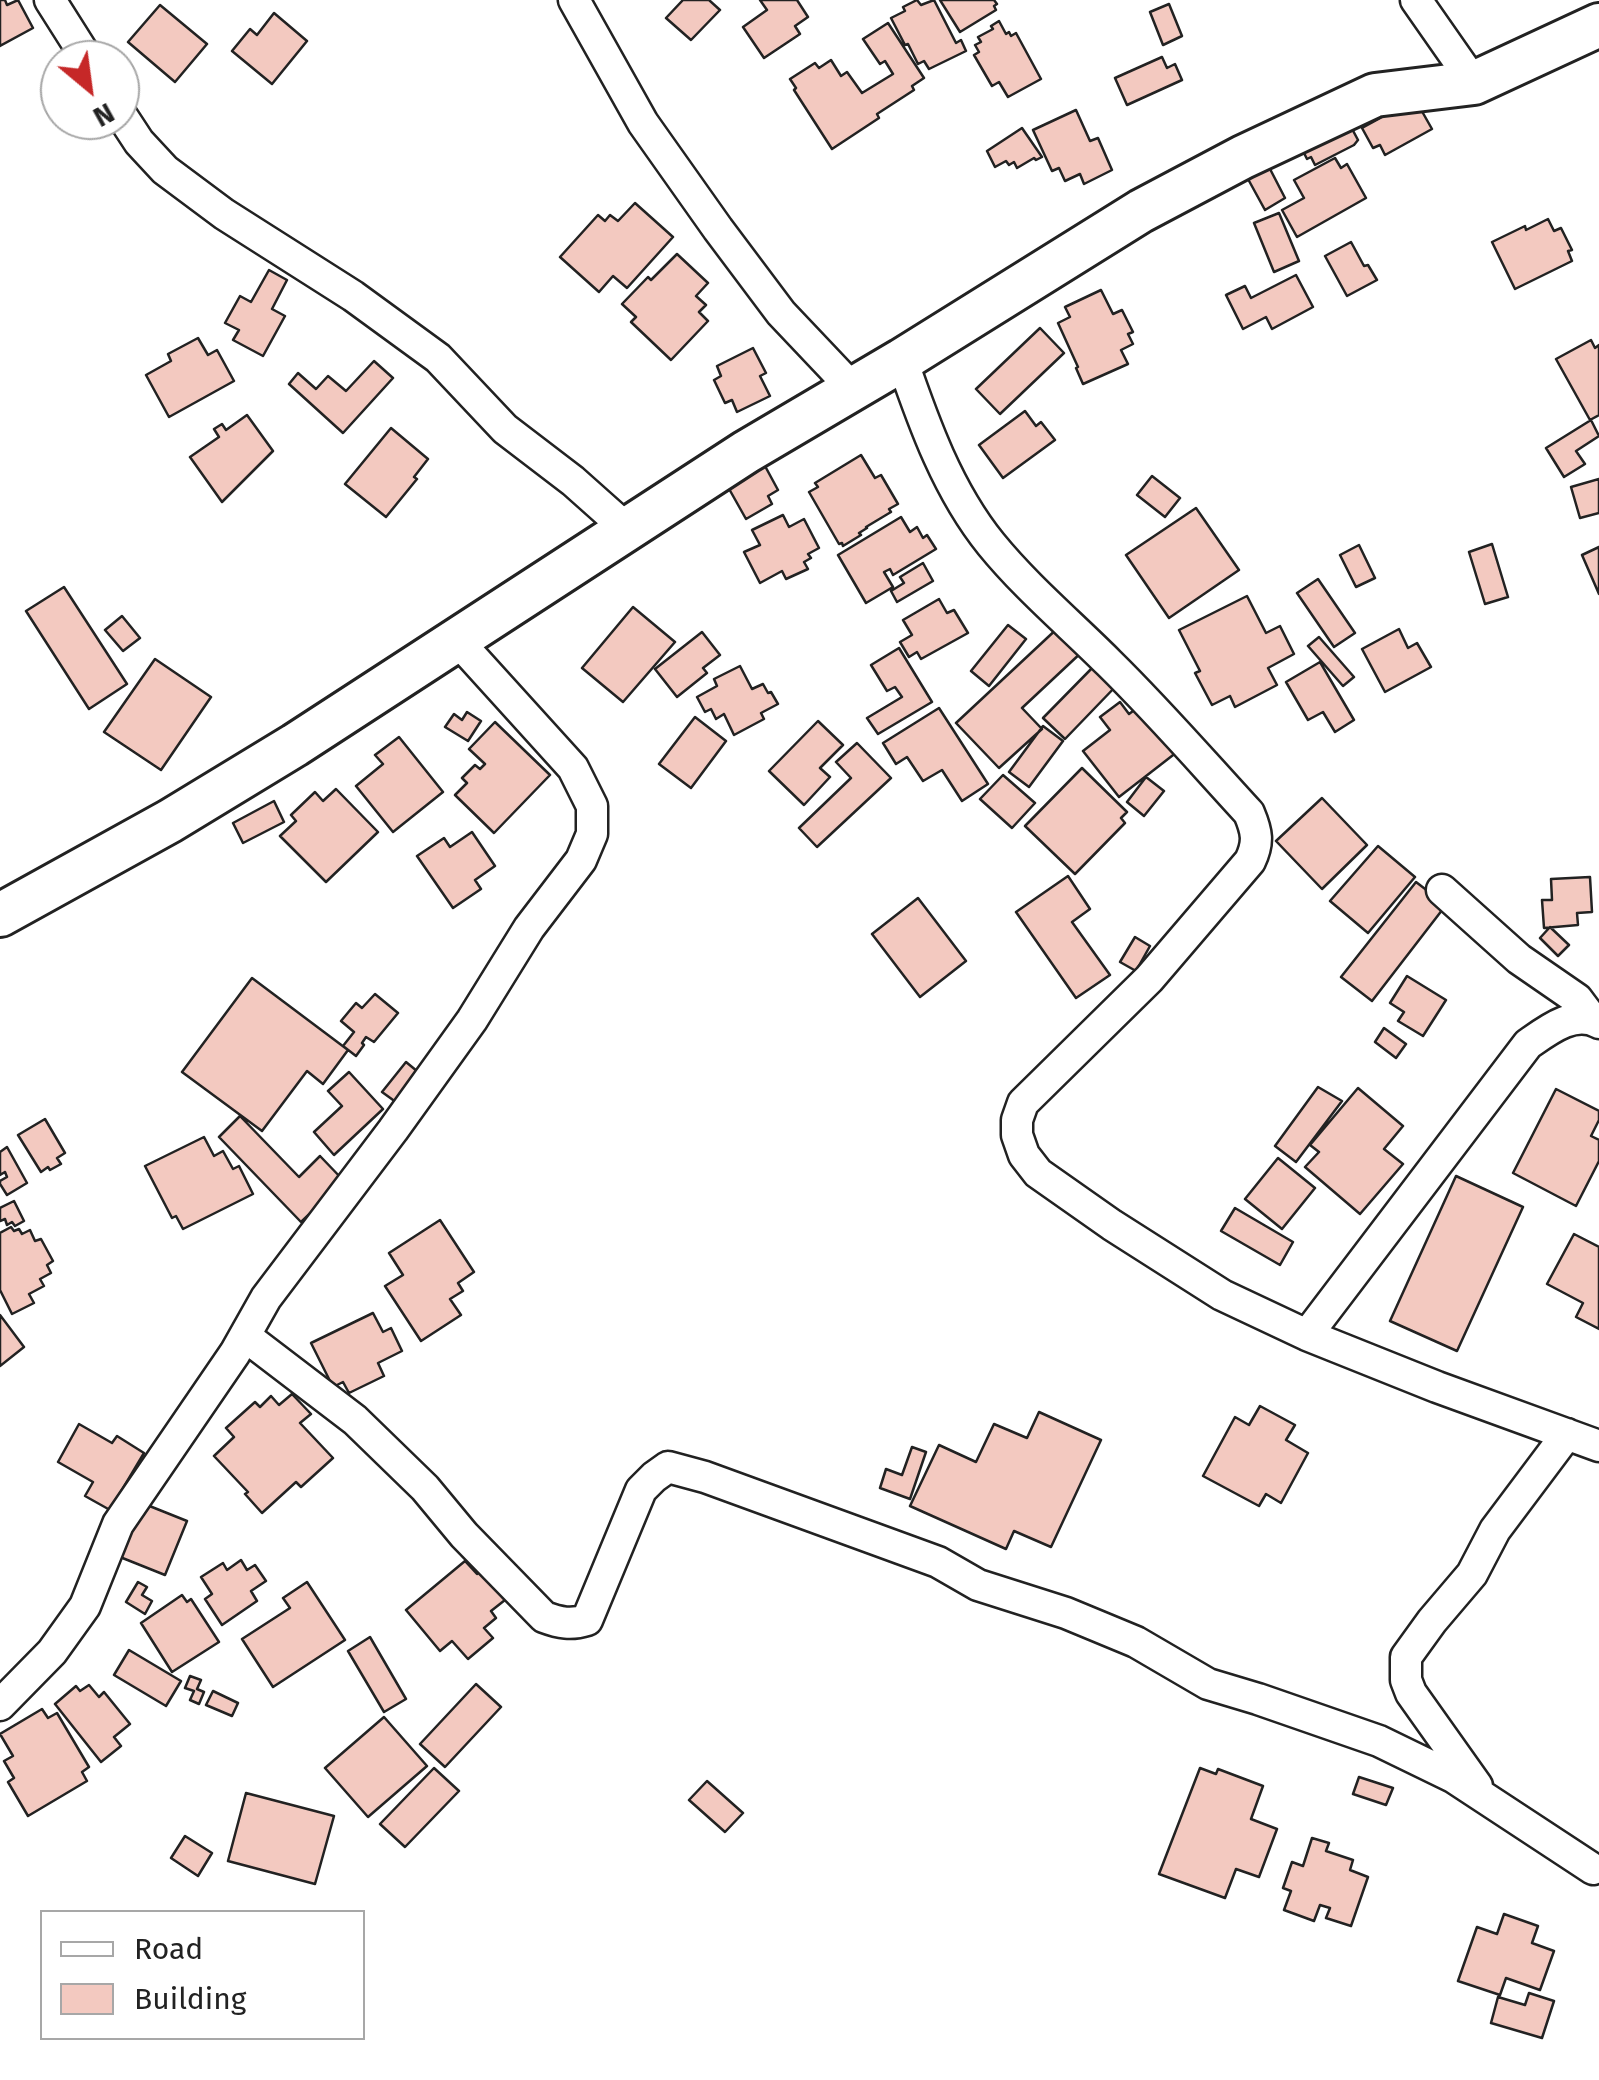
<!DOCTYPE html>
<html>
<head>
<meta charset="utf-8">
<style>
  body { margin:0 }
  #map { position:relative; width:1599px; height:2080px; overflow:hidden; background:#fff; font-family:"Fira Sans",sans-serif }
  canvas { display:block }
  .legend { position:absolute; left:40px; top:1910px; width:325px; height:130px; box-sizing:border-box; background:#fff; border:2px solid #a7a7a7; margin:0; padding:12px 18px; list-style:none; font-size:30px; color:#222 }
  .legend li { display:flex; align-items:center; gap:20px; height:50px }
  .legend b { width:50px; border:2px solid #a7a7a7 }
  .north { position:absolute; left:40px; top:40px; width:100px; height:100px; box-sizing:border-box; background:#fff; border:2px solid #a7a7a7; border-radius:50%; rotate:151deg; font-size:28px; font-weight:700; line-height:40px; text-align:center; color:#222 }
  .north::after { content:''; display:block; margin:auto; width:35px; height:45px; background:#c62828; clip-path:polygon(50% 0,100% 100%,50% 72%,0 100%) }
</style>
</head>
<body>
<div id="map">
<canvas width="1599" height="2080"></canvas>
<ul class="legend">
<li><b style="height:12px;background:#fff"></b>Road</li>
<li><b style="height:28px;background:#f3c9c0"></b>Building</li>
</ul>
<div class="north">N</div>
</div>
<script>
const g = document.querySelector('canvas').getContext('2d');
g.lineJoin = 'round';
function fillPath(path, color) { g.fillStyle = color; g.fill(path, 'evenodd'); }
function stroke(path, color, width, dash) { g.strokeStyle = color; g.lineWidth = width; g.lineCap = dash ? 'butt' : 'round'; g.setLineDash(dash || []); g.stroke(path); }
const building = new Path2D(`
  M0,0H5L7,5L18,0L33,28L0,46Z
  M683,0H709L720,10L691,40L666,18Z
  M760,0H797L808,17L795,26L800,34L764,58L743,27L767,10Z
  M917,0L921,5L934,0L956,43L961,40L966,51L929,69L924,61L918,64L908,44L905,45L891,18L905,11L903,7Z
  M940,0H994L997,4L994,6L996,10L960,32Z
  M1169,4L1182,36L1163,45L1150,12Z
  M160,5L207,44L175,82L128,42Z
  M274,13L307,41L272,84L232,51L250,29L257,35Z
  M999,21L1006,34L1009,32L1011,36L1016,33L1041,79L1008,97L999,82L992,86L974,55L979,52L975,45L981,42L978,37L993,29L991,26Z
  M888,23L924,78L912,86L914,90L877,114L879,118L832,149L794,90L796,88L790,79L815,63L819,68L831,60L841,76L847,72L862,93L893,74L885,61L880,64L863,39Z
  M1162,57L1167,68L1175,64L1182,80L1127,105L1115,78Z
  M1415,99L1432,129L1385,155L1380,145L1373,148L1362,128Z
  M1076,110L1090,141L1098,138L1112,170L1084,184L1080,174L1065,181L1059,168L1052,171L1033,130Z
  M1350,125L1358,140L1354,145L1315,165L1311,157L1307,159L1303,151Z
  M1022,128L1042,157L1036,160L1034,158L1017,168L1014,162L1009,165L1006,161L995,167L987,151Z
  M1335,158L1341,168L1347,164L1366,198L1297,237L1282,210L1304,198L1294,180Z
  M1269,167L1285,198L1265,210L1248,179Z
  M635,203L673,237L627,288L613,276L599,292L560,257L598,215L605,221L610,215L618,221Z
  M1279,213L1299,261L1274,272L1254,223Z
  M1548,219L1554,231L1561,228L1572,250L1568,251L1572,261L1515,289L1492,242L1525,226L1526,230Z
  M1351,242L1364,266L1368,265L1377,280L1347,296L1325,256Z
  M677,254L708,283L696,296L706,305L699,312L708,321L671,360L631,322L636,317L622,304L648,277L651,280Z
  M269,270L287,280L272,309L285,316L263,356L233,340L239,330L225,323L240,296L251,302Z
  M1296,275L1313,307L1272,329L1266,317L1243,329L1226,295L1245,286L1251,298Z
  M1101,290L1113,314L1122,310L1133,332L1128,334L1133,344L1121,350L1128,364L1083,384L1076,368L1078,367L1058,323L1070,317L1065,307Z
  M1040,328L1064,353L1000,414L976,389Z
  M198,338L208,355L217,350L234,381L169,417L146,375L171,361L168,354Z
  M1591,340L1595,348L1599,345V415L1590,420L1556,359Z
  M753,348L766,373L760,376L770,396L737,412L732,400L725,403L714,380L721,376L717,366Z
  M374,361L393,378L343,433L289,384L298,373L316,389L328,376L346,391Z
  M1025,411L1036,426L1041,422L1055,440L1003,478L979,445Z
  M247,415L273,451L222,502L190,457L219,437L214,429L222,424L226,430Z
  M1591,420L1599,436L1576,451L1585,464L1564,477L1546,448Z
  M391,428L428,459L414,477L417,479L386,517L345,484Z
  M861,455L875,478L881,475L898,504L889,509L891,512L866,527L867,528L859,533L861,535L843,546L842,543L839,544L809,492L818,487L815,483Z
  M765,466L778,490L768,496L772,504L746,519L728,487Z
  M1152,476L1180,498L1165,517L1137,495Z
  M1599,479V513L1580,518L1571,487Z
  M1196,508L1239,570L1169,618L1126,555Z
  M783,515L789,527L804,519L819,548L808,554L811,558L804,562L808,569L786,579L782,571L760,583L744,552L760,545L752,530Z
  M901,517L910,532L917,527L923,538L927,535L936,549L893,575L890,569L884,572L893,587L866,603L838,555Z
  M1492,544L1508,597L1485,604L1469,552Z
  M1359,545L1375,578L1356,587L1340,555Z
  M1599,547V594L1582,555Z
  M923,563L933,581L897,602L891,591L904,583L900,577Z
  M1318,579L1355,633L1334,647L1297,593Z
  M64,587L127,684L89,709L26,611Z
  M1247,596L1266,633L1280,626L1294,654L1268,668L1277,685L1235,707L1230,696L1212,705L1195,673L1200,671L1179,630Z
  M939,599L947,613L954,610L968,633L921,659L917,652L909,657L900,642L912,635L903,620Z
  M633,607L675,642L623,702L582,668Z
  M122,616L140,638L123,651L105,630Z
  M1008,625L1026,639L989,686L971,671Z
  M1061,625L1084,650L1022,708L1042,729L999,768L956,723Z
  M1399,629L1408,648L1417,643L1431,667L1385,692L1362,649Z
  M702,632L720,655L703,668L707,673L677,697L655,669Z
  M1319,637L1354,677L1343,686L1308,646Z
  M899,648L932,702L878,734L867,718L902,697L895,687L887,691L871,665Z
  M155,659L211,697L161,770L104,732Z
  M1320,662L1354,720L1335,732L1323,712L1308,720L1286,682Z
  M1097,663L1118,684L1065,739L1043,718Z
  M740,666L752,689L763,684L768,693L771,692L778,704L761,713L764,719L734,735L724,714L716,719L711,709L705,712L697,697L717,686L714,679Z
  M1120,702L1129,714L1141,705L1177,752L1119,797L1083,751L1110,730L1100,717Z
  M939,708L988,784L962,801L942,770L923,781L907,757L896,764L883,743Z
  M467,712L481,721L468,741L445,727L454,714L462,720Z
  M695,717L726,741L691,788L659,764Z
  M818,721L843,745L820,768L830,777L804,805L769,771Z
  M495,722L550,775L494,833L455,795L467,783L462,778L475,765L480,769L485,764L469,749Z
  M1043,726L1063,741L1029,787L1009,772Z
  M399,737L443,792L393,832L356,786L383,764L375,755Z
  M857,743L891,778L817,847L799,828L851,778L836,762Z
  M1082,768L1127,812L1121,818L1125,823L1075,874L1025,826Z
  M1003,775L1035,803L1012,828L980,799Z
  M1146,777L1164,791L1144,816L1127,802Z
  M336,789L378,832L326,882L280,836L296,821L291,815L315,792L323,801Z
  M1322,798L1367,845L1322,889L1276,841Z
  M274,801L284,822L243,843L233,823Z
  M472,832L495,866L475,880L481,889L453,908L417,856L444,838L450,847Z
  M1378,846L1415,877L1368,933L1330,901Z
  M1068,876L1090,909L1072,922L1110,975L1076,998L1016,912Z
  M1590,877L1592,912L1577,913L1578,925L1544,928L1542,900H1552L1551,879Z
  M1416,882L1446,905L1372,1001L1341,977Z
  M918,898L966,961L920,997L872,934Z
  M1550,927L1569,945L1558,956L1540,938Z
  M1135,937L1150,946L1136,971L1120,962Z
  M1407,976L1446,1000L1423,1036L1398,1021L1404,1012L1390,1003Z
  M252,978L348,1050L323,1084L307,1071L262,1131L182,1072Z
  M375,994L398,1013L374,1042L366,1037L362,1043L364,1045L356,1056L343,1046L354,1032L341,1021L356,1003L362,1008Z
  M1384,1028L1406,1044L1396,1058L1375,1042Z
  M406,1062L423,1076L400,1105L382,1092Z
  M349,1072L383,1109L334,1155L314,1132L342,1106L328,1091Z
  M1318,1087L1342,1101L1296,1162L1275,1146Z
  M1358,1088L1403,1126L1384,1149L1403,1164L1360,1214L1305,1167L1319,1152L1310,1145Z
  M1556,1089L1599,1111V1120L1591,1136L1599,1140V1161L1576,1206L1513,1173Z
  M240,1116L299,1177L320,1156L344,1181L301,1222L219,1137Z
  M45,1119L65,1153L57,1158L61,1164L50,1170L48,1167L41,1172L18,1135Z
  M204,1137L214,1156L223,1151L233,1169L239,1166L253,1194L183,1229L176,1216L172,1218L145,1166Z
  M7,1147L27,1183L7,1195L0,1184V1181L7,1177L5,1172L0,1175V1152Z
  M1278,1158L1315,1188L1282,1229L1245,1199Z
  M1456,1176L1523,1207L1457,1351L1390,1321Z
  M14,1201L24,1221L15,1226L12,1222L7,1225L5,1219L0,1221V1208Z
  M1235,1208L1293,1242L1280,1265L1221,1231Z
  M440,1220L474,1272L458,1283L463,1291L450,1299L461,1315L421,1341L385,1286L403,1275L389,1253Z
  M11,1227L14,1231L19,1229L22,1234L30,1230L35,1241L41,1239L53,1261L47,1265L51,1273L40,1279L44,1286L29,1294L34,1303L12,1314L0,1290V1233Z
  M1574,1234L1599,1247V1329L1576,1317L1583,1303L1547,1284Z
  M373,1313L383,1332L391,1328L402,1351L378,1363L384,1376L349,1393L343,1382L333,1387L311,1343Z
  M0,1315L24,1347L0,1366Z
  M292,1394L311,1414L300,1423L333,1458L301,1487L296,1482L262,1513L245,1494L248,1492L214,1456L234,1437L226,1428L255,1402L260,1407L271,1396L279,1405Z
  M1260,1406L1295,1425L1286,1440L1308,1453L1281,1503L1266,1494L1259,1506L1203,1476L1235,1417L1249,1425Z
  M1039,1412L1101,1440L1051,1547L1014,1531L1006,1549L910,1506L939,1445L976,1462L994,1424L1027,1438Z
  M79,1424L112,1443L117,1436L144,1453L110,1510L85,1496L93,1482L58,1462Z
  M912,1447L926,1452L910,1499L880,1488L886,1469L902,1475Z
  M142,1503L187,1521L165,1575L120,1557Z
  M241,1560L247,1570L255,1565L266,1581L251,1591L257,1601L222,1625L205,1599L212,1594L201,1577L223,1563L227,1570Z
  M465,1561L477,1574L481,1571L505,1600L491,1611L496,1618L484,1628L493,1638L468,1659L452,1641L440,1651L406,1610Z
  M138,1582L147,1587L142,1595L152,1601L145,1614L126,1602Z
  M307,1582L345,1640L273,1687L242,1639L290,1608L283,1598Z
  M182,1595L187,1602L191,1599L219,1642L172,1672L141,1623Z
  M370,1637L406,1699L384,1712L348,1651Z
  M129,1650L181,1681L166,1706L114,1675Z
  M190,1676L201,1680L197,1689L204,1692L199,1704L190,1700L194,1691L185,1688Z
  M476,1684L501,1707L445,1767L420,1744Z
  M89,1685L99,1697L104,1692L130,1724L114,1737L121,1746L101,1762L55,1704L76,1686L80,1691Z
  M213,1691L238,1703L232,1716L206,1705Z
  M42,1709L48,1718L57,1713L89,1767L82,1772L87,1781L28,1816L8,1782L14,1778L4,1761L13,1756L0,1734Z
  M384,1717L427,1766L368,1817L325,1768Z
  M434,1768L459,1791L405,1847L380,1824Z
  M1200,1768L1216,1774L1218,1769L1263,1786L1251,1819L1277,1829L1259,1877L1236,1869L1225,1898L1159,1874Z
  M1359,1777L1393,1788L1386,1805L1353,1794Z
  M707,1781L743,1813L725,1832L689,1800Z
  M246,1793L334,1816L315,1884L228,1861Z
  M185,1836L212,1853L198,1876L171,1858Z
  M1312,1838L1329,1843L1326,1851L1353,1860L1350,1870L1368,1877L1351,1926L1326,1918L1330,1908L1320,1905L1314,1921L1284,1910L1291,1891L1283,1888L1292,1862L1303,1866Z
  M1504,1914L1538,1926L1532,1943L1554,1951L1540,1990L1506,1978L1500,1995L1458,1981L1477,1927L1497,1934Z
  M1529,1993L1554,2001L1542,2038L1491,2023L1498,1997L1525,2005Z`);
const minor = new Path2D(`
  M50,0L88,60
  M574,0L643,123L718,229L781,313L853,389
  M1416,0L1474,83
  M120,113L139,142L165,170L224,214L353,296L438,358L505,429L573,481L628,530
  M902,360C924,424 948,491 991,544C1026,587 1070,624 1109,663C1158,711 1203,763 1249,813C1257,832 1259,842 1250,861L1149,979L1023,1103L1017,1120V1135L1024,1155L1038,1173L1112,1225L1222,1295L1307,1335L1437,1387L1599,1446
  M1442,890L1519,959L1577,999L1592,1019
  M1307,1335L1528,1044C1548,1030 1575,1009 1599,1023
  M245,1336L355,1420L425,1488L464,1535L544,1617C560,1623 571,1625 587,1620L641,1490L654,1477L668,1467L705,1477L938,1562L978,1585L1066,1613L1136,1642L1208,1684L1258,1699L1379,1741L1453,1777L1593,1869
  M0,1705L52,1652L85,1606L118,1524L235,1353L266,1298L393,1130L472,1020L529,928L581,860L592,834V806L573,768L457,640
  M1477,1786L1411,1693L1406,1680V1657L1432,1621L1472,1574L1495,1530L1567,1434`);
const secondary = new Path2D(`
  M0,915L170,821L295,745L746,452L902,360L1141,211L1243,157L1375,95L1474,83L1599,25`);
fillPath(building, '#f3c9c0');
stroke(building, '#222', 2.5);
stroke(minor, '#222', 35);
stroke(secondary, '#222', 48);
stroke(minor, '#fff', 30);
stroke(secondary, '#fff', 42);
</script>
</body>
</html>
